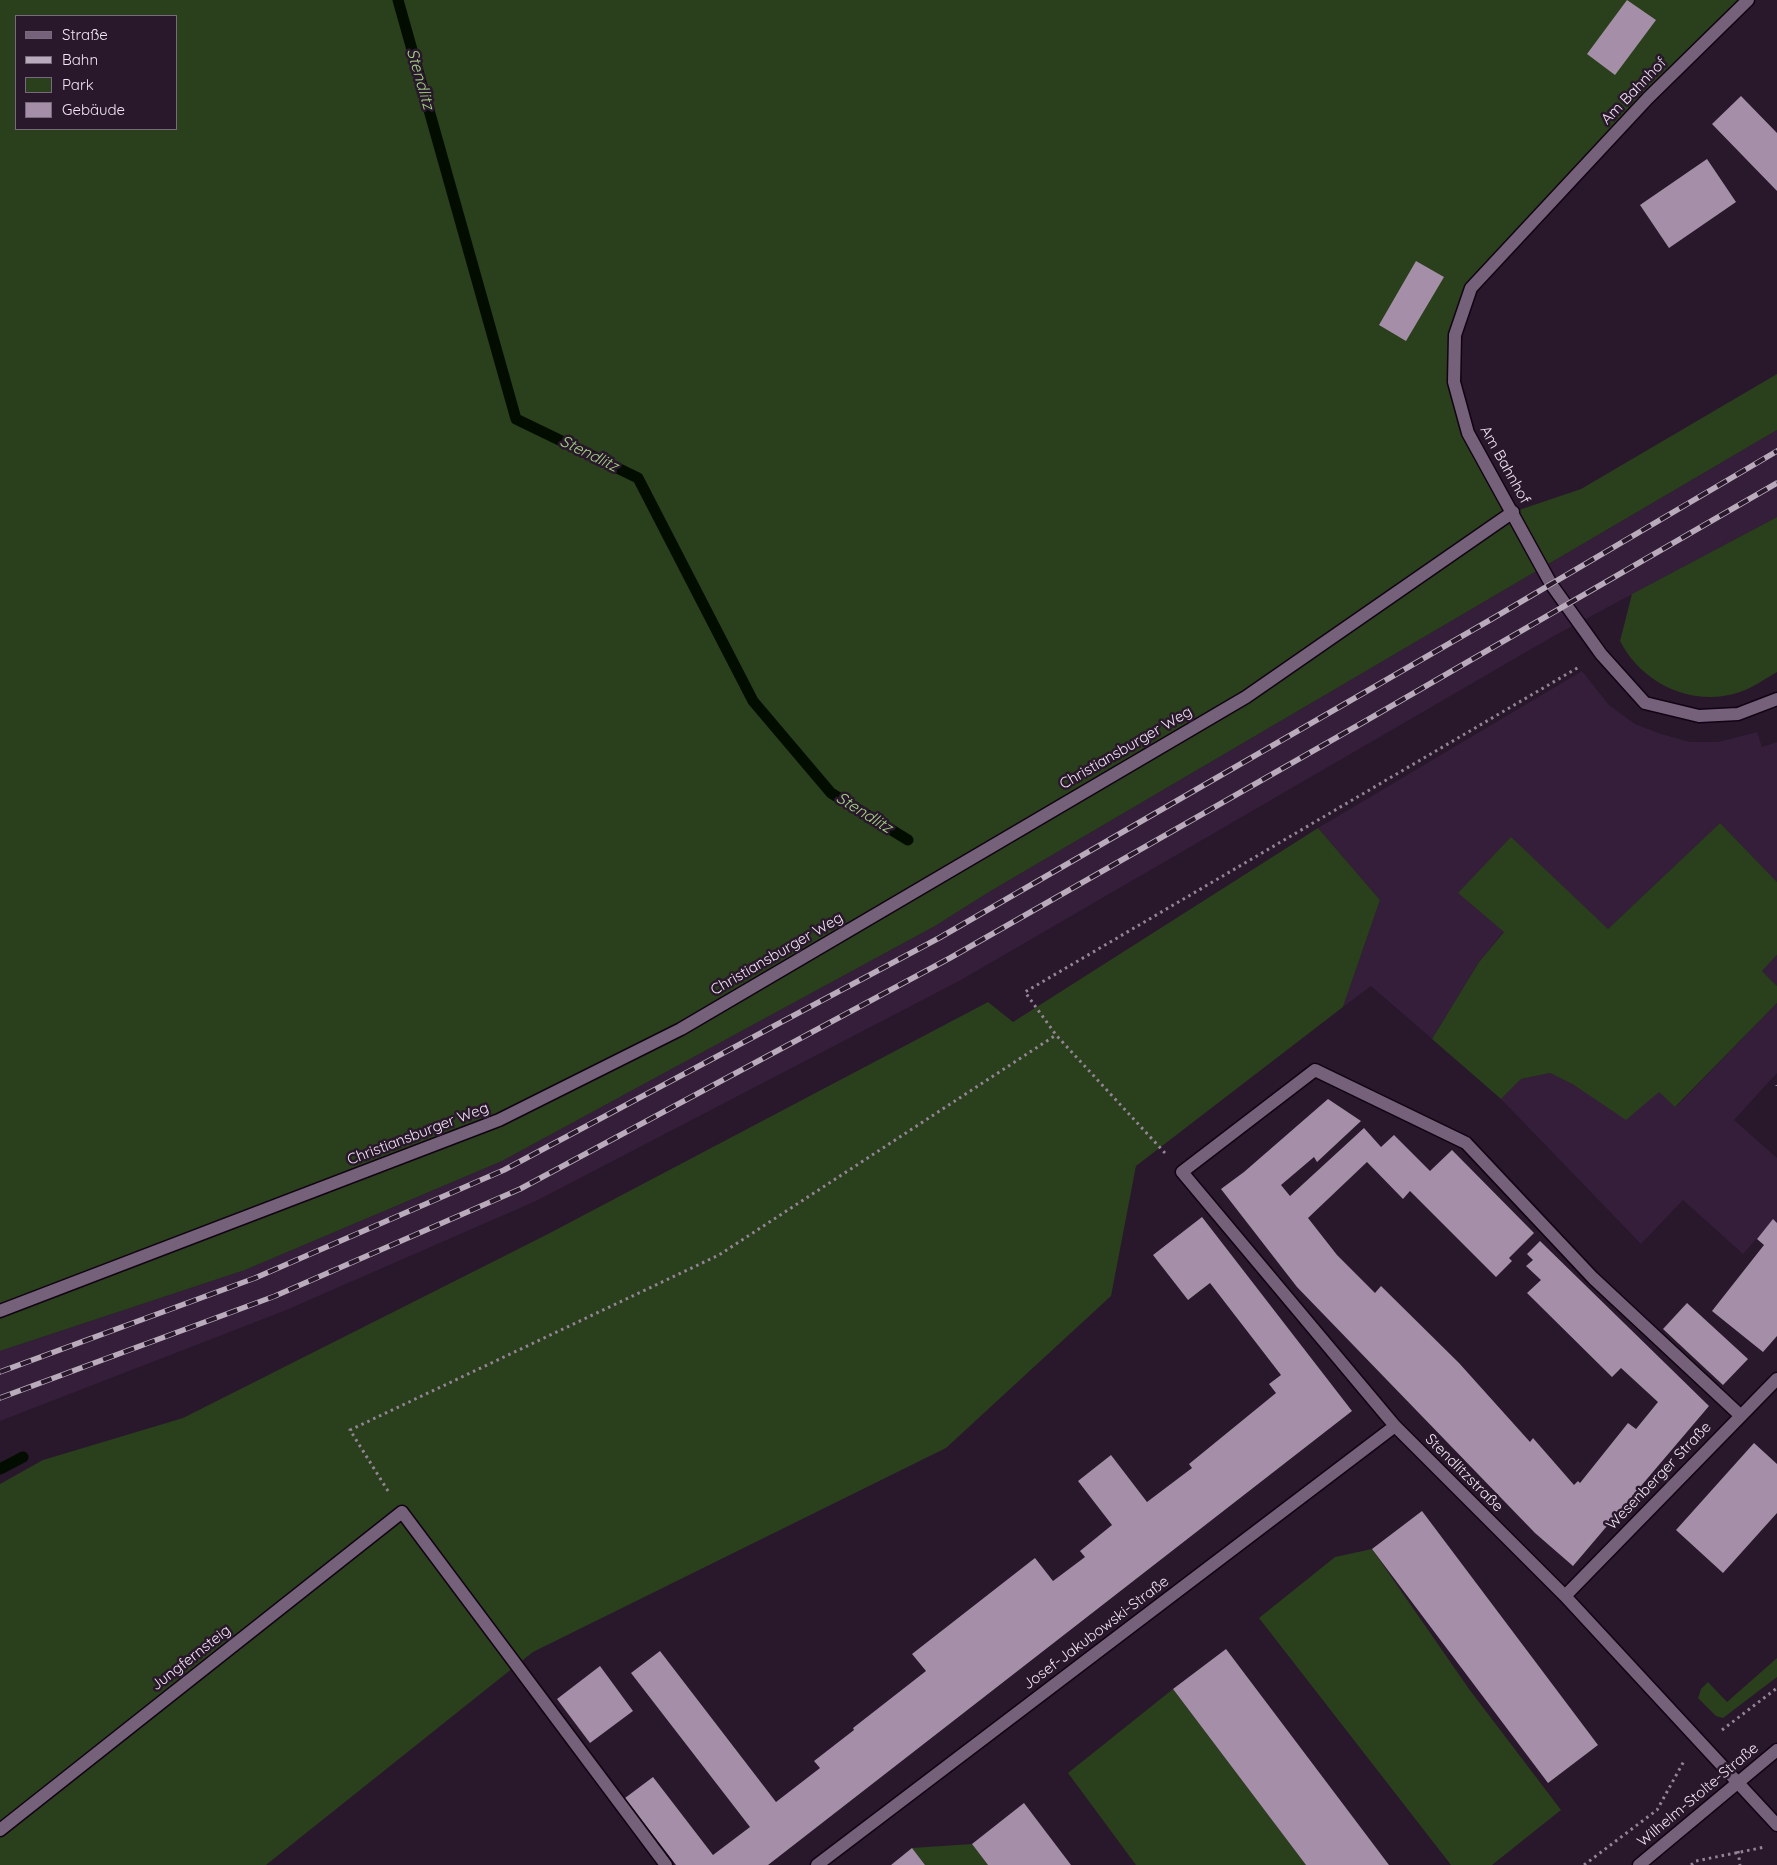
<!DOCTYPE html>
<html>
<head>
<meta charset="utf-8">
<style>
  body { margin:0 }
  #map { position:relative; width:1777px; height:1865px; overflow:hidden; background:#29172c; font-family:Quicksand,sans-serif }
  canvas { display:block }
  .legend { position:absolute; left:15px; top:15px; width:162px; height:115px; box-sizing:border-box; background:#29172c; border:1px solid #79697c; margin:0; padding:6px 9px; list-style:none; font-size:15px; color:#f1e5f3 }
  .legend li { display:flex; align-items:center; gap:10px; height:25px }
  .legend b { width:25px; border:1px solid #79697c }
</style>
</head>
<body>
<div id="map">
<canvas width="1777" height="1865"></canvas>
<ul class="legend">
<li><b style="height:6px;background:#76617a"></b>Straße</li>
<li><b style="height:6px;background:#b9abbb"></b>Bahn</li>
<li><b style="height:14px;background:#2a3f1b"></b>Park</li>
<li><b style="height:14px;background:#a48ea8"></b>Gebäude</li>
</ul>
</div>
<script>
const g = document.querySelector('canvas').getContext('2d');
g.lineJoin = 'round';
function fillPath(path, color) { g.fillStyle = color; g.fill(path, 'evenodd'); }
function stroke(path, color, width, dash) { g.strokeStyle = color; g.lineWidth = width; g.lineCap = dash ? 'butt' : 'round'; g.setLineDash(dash || []); g.stroke(path); }
function drawText(font, color, halo, rows, align = 'center') {
  g.font = font + ' Quicksand,sans-serif'; g.lineWidth = 5; g.setLineDash([]); g.textBaseline = 'middle'; g.strokeStyle = halo; g.fillStyle = color; for (const [text, x, y, turn = 0] of rows) {
    g.save(); g.translate(x, y); g.rotate((+turn || 0) * Math.PI / 180); g.textAlign = isNaN(turn) ? turn : align; if (halo) g.strokeText(text, 0, 0); g.fillText(text, 0, 0); g.restore();
  }
}
const built = new Path2D(`
  M1777,430V517L1552,637L961,980L536,1201L284,1311L0,1421V1351L245,1270L502,1161L935,926L989,892Z
  M1582,671L1609,705L1635,724L1661,734L1690,742H1718L1757,732L1762,747L1777,742V882L1720,823L1608,929L1458,893L1504,931L1479,962L1432,1039L1371,986L1343,1007L1380,900L1318,828Z
  M1777,955V986L1762,971Z
  M1777,1003V1073L1734,1120L1777,1158V1223L1773,1220L1743,1254L1683,1200L1641,1244L1501,1099L1521,1079L1550,1073L1574,1085L1659,1092L1676,1107Z`);
const green = new Path2D(`
  M0,0H1748L1471,288L1455,335L1454,382L1468,433L1513,512L1581,489L1777,374V430L989,892L935,926L502,1161L245,1270L0,1351ZM16,16H176V129H16Z
  M1777,517V672C1765,679 1752,688 1740,692C1693,708 1642,684 1620,641L1632,594Z
  M1720,823L1777,882V955L1762,971L1777,986V1003L1675,1107L1659,1092L1626,1120L1574,1085L1550,1073L1521,1079L1501,1099L1432,1039L1479,962L1504,932L1458,893L1511,837L1608,929Z
  M1318,828L1380,900L1343,1007L1136,1166L1111,1296L946,1448L533,1652L266,1865H0V1484L43,1460L183,1418L546,1235L988,1002L1013,1022Z
  M1372,1549L1469,1689L1561,1810L1492,1865H1451L1259,1618L1335,1557Z
  M1777,1658V1677L1723,1718L1716,1716L1698,1698L1701,1689L1708,1682L1727,1702Z
  M1173,1689L1306,1865H1136L1068,1773Z
  M972,1844L988,1865H925L912,1848Z`);
const stream = new Path2D(`
  M398,0L516,419L638,478L753,701L831,793L908,840
  M0,1469L23,1457`);
const building = new Path2D(`
  M1627,0L1656,20L1615,75L1587,54Z
  M1741,96L1777,133V191L1712,124Z
  M1707,159L1736,202L1669,248L1640,205Z
  M1416,261L1444,277L1406,341L1379,325Z
  M1328,1099L1361,1121L1317,1162L1314,1157L1281,1185L1290,1196L1364,1128L1381,1147L1394,1135L1430,1171L1452,1150L1534,1233L1509,1258L1512,1261L1496,1277L1410,1191L1403,1199L1367,1162L1308,1218L1337,1255L1375,1293L1381,1286L1459,1363L1530,1442L1533,1438L1574,1485L1578,1481L1580,1483L1628,1423L1636,1429L1658,1402L1621,1368L1612,1377L1527,1293L1541,1280L1526,1266L1533,1260L1527,1254L1540,1241L1709,1406L1573,1566L1535,1533L1297,1287L1221,1189L1244,1172Z
  M1202,1217L1352,1411L768,1865H676L625,1798L653,1777L713,1855L750,1827L631,1673L660,1651L776,1802L820,1768L814,1761L854,1730L853,1728L926,1671L912,1654L1035,1558L1053,1581L1085,1557L1080,1551L1112,1525L1078,1481L1111,1455L1147,1502L1192,1468L1189,1464L1276,1393L1269,1384L1281,1375L1210,1283L1188,1300L1153,1255Z
  M1773,1219L1777,1223V1336L1763,1352L1712,1311L1764,1245L1757,1239Z
  M1687,1303L1748,1359L1723,1385L1663,1329Z
  M1754,1443L1777,1464V1513L1723,1573L1676,1530Z
  M1422,1511L1598,1745L1548,1783L1372,1549Z
  M1226,1649L1389,1865H1306L1173,1689Z
  M600,1666L633,1711L590,1743L557,1699Z
  M1024,1803L1071,1865H988L972,1844Z
  M912,1848L925,1865H891Z`);
const path = new Path2D(`
  M1777,1085V1086
  M1165,1153L1056,1035L1025,992L1579,667
  M388,1491L350,1430L719,1255L1056,1035
  M1722,1730L1777,1688
  M1738,1851L1740,1865
  M1584,1865L1657,1810L1684,1761
  M1691,1865L1696,1861L1765,1847`);
const minor = new Path2D(`
  M1748,0L1648,98L1471,288L1455,335L1454,382L1468,433L1551,584L1601,654L1645,703L1699,716L1738,714L1777,699
  M0,1311L499,1120L681,1029L1246,697L1513,512
  M1741,1416L1593,1278L1466,1143L1315,1070L1182,1172L1395,1426L1565,1596L1777,1825
  M1565,1596L1777,1379
  M0,1830L402,1512L666,1865
  M817,1865L1395,1426
  M1639,1865L1777,1750`);
const rail = new Path2D(`
  M0,1372L255,1278L504,1170L939,938L1490,620L1777,451
  M0,1398L275,1296L520,1189L950,958L1362,723L1777,483`);
const streetNames = [
  ["Am Bahnhof",1634,91,-46],
  ["Am Bahnhof",1505,465,61],
  ["Christiansburger Weg",1126,748,-30],
  ["Christiansburger Weg",777,954,-30],
  ["Christiansburger Weg",418,1134,-21],
  ["Stendlitzstraße",1464,1473,45],
  ["Wesenberger Straße",1659,1476,-46],
  ["Josef-Jakubowski-Straße",1096,1633,-37],
  ["Jungfernsteig",191,1658,-38],
  ["Wilhelm-Stolte-Straße",1698,1795,-40]
];
const waterNames = [
  ["Stendlitz",420,79,74],
  ["Stendlitz",589,454,26],
  ["Stendlitz",864,813,32]
];
fillPath(built, '#341e39');
fillPath(green, '#2a3f1b');
stroke(stream, '#020d00', 11);
fillPath(building, '#a48ea8');
stroke(minor, '#110314', 15);
stroke(path, '#938496', 3, [2.5, 4]);
stroke(minor, '#76617a', 12);
stroke(rail, '#b9abbb', 5.5);
stroke(rail, '#29172c', 4, [11]);
drawText('15px', '#f1e5f3', '#29172c', streetNames);
drawText('italic 16px', '#a2d480', '#29172c', waterNames);
</script>
</body>
</html>
